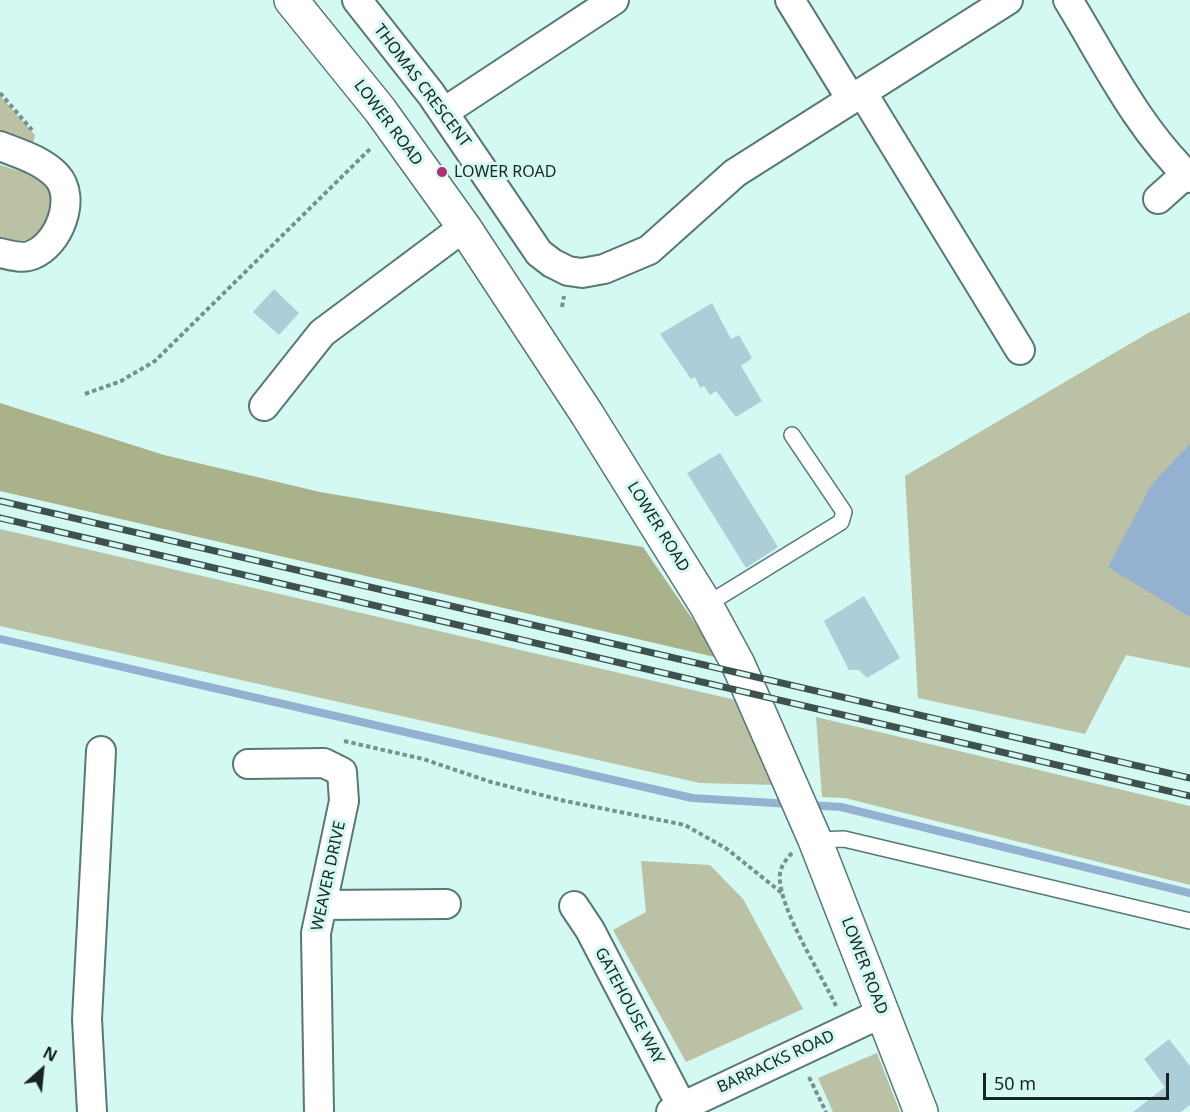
<!DOCTYPE html>
<html>
<head>
<meta charset="utf-8">
<style>
  body { margin:0 }
  #map { position:relative; width:1190px; height:1112px; overflow:hidden; background:#d4f8f2; font-family:"Noto Sans",sans-serif }
  canvas { display:block }
  .north { position:absolute; left:12px; top:1040px; width:60px; height:60px; -webkit-text-stroke:4px #d4f8f2; paint-order:stroke; rotate:27deg; font-size:16px; font-weight:700; line-height:24px; text-align:center; color:#172523 }
  .north::after { content:''; display:block; margin:auto; width:21px; height:27px; background:#172523; clip-path:polygon(50% 0,100% 100%,50% 72%,0 100%) }
  .scale { position:absolute; left:983px; top:1073px; width:186px; height:27px; box-sizing:border-box; border:3px solid #172523; border-top:0; padding-left:8px; font-size:18px; line-height:21px; white-space:nowrap; color:#172523; -webkit-text-stroke:4px #d4f8f2; paint-order:stroke }
</style>
</head>
<body>
<div id="map">
<canvas width="1190" height="1112"></canvas>
<div class="north">N</div>
<div class="scale">50 m</div>
</div>
<script>
const g = document.querySelector('canvas').getContext('2d');
g.lineJoin = 'round';
function fillPath(path, color) { g.fillStyle = color; g.fill(path, 'evenodd'); }
function stroke(path, color, width, dash) { g.strokeStyle = color; g.lineWidth = width; g.lineCap = dash ? 'butt' : 'round'; g.setLineDash(dash || []); g.stroke(path); }
function drawText(font, color, halo, rows, align = 'center') {
  g.font = font + ' "Noto Sans",sans-serif'; g.lineWidth = 6; g.setLineDash([]); g.textBaseline = 'middle'; g.strokeStyle = halo; g.fillStyle = color; for (const [text, x, y, turn = 0] of rows) {
    g.save(); g.translate(x, y); g.rotate((+turn || 0) * Math.PI / 180); g.textAlign = isNaN(turn) ? turn : align; if (halo) g.strokeText(text, 0, 0); g.fillText(text, 0, 0); g.restore();
  }
}
const green = new Path2D(`
  M0,96L35,135L33,144L24,142L0,132Z
  M0,165L42,178L54,202C43,235 37,245 0,239Z
  M1190,312V668L1126,655L1085,734L918,698L905,476L1150,332Z
  M0,529L740,701L778,785L700,783L0,626Z
  M816,717L1190,806V885L845,798L822,797Z
  M641,861L710,865L743,899L803,1009L686,1062L613,930L646,912Z
  M877,1053L900,1112H833L818,1078Z`);
const forest = new Path2D(`
  M0,403L164,455L320,492L643,547L719,658L0,491Z`);
const water = new Path2D(`
  M1190,444V617L1108,567L1152,484Z`);
const stream = new Path2D(`
  M0,639L692,798L790,804
  M808,805L841,807L1190,893`);
const building = new Path2D(`
  M274,289L299,313L279,335L253,312Z
  M712,303L731,339L739,335L752,358L741,366L762,401L736,417L716,391L710,395L704,386L700,388L695,377L691,379L660,334Z
  M720,453L778,547L746,568L687,473Z
  M864,596L900,658L867,678L859,670H849L824,621Z
  M1169,1039L1190,1066V1105L1181,1112H1133L1165,1087L1144,1059Z`);
const path = new Path2D(`
  M0,93L32,130
  M562,307L564,296
  M85,394L121,381L155,361L372,147
  M344,741L423,759L491,782L565,801L685,825L727,849L782,893
  M792,853C787,858 781,866 780,873C776,905 822,975 836,1006
  M809,1077L826,1112`);
const lane = new Path2D(`
  M706,605L841,522L844,512L792,435
  M815,840L844,839L1190,921`);
const street = new Path2D(`
  M357,0L431,94L539,253L552,263L568,271L582,273L604,269L649,250L735,173L1008,0
  M790,0L851,99
  M1068,0C1106,62 1137,127 1190,178
  M862,92L1020,350
  M444,112L614,0
  M0,146C20,154 42,160 57,176C77,198 59,245 32,255C23,259 9,255 0,253
  M1158,199L1186,174
  M264,406L322,333L464,227
  M248,764L324,763L342,772L344,801L316,933L319,1112
  M322,905L446,904
  M574,906L590,930L682,1107
  M92,1112L87,1019L101,751
  M671,1112L882,1013`);
const secondary = new Path2D(`
  M291,0L380,110L464,227L587,414L706,605L738,664L815,840L921,1112`);
const rail = new Path2D(`
  M0,501L1190,778
  M0,518L1190,796`);
const markers = [
  [442,172,6,"#b22e75"]
];
const streetNames = [
  ["THOMAS CRESCENT",422,86,53],
  ["LOWER ROAD",388,123,53],
  ["LOWER ROAD",658,527,58],
  ["WEAVER DRIVE",329,876,-78],
  ["LOWER ROAD",864,966,69],
  ["GATEHOUSE WAY",629,1006,62],
  ["BARRACKS ROAD",776,1062,-25]
];
const poiNames = [
  ["LOWER ROAD",454,172]
];
fillPath(green, '#bac1a4');
fillPath(forest, '#a9b28a');
fillPath(water, '#95b1d1');
stroke(stream, '#95b1d1', 8);
fillPath(building, '#adced8');
stroke(lane, '#577873', 18);
stroke(street, '#577873', 32);
stroke(secondary, '#577873', 36);
stroke(path, '#77918d', 4, [4.5, 3]);
stroke(lane, '#fff', 15);
stroke(street, '#fff', 28);
stroke(secondary, '#fff', 33);
stroke(rail, '#3f514e', 7);
stroke(rail, '#d4f8f2', 4.5, [14]);
for (const [x, y, r, color] of markers) { const dot = new Path2D(); dot.arc(x, y, r, 0, 2 * Math.PI); g.fillStyle = color; g.fill(dot); stroke(dot, '#d4f8f2', 2); }
drawText('16px', '#172523', '#d4f8f2', streetNames);
drawText('16px', '#172523', '#d4f8f2', poiNames, 'left');
</script>
</body>
</html>
